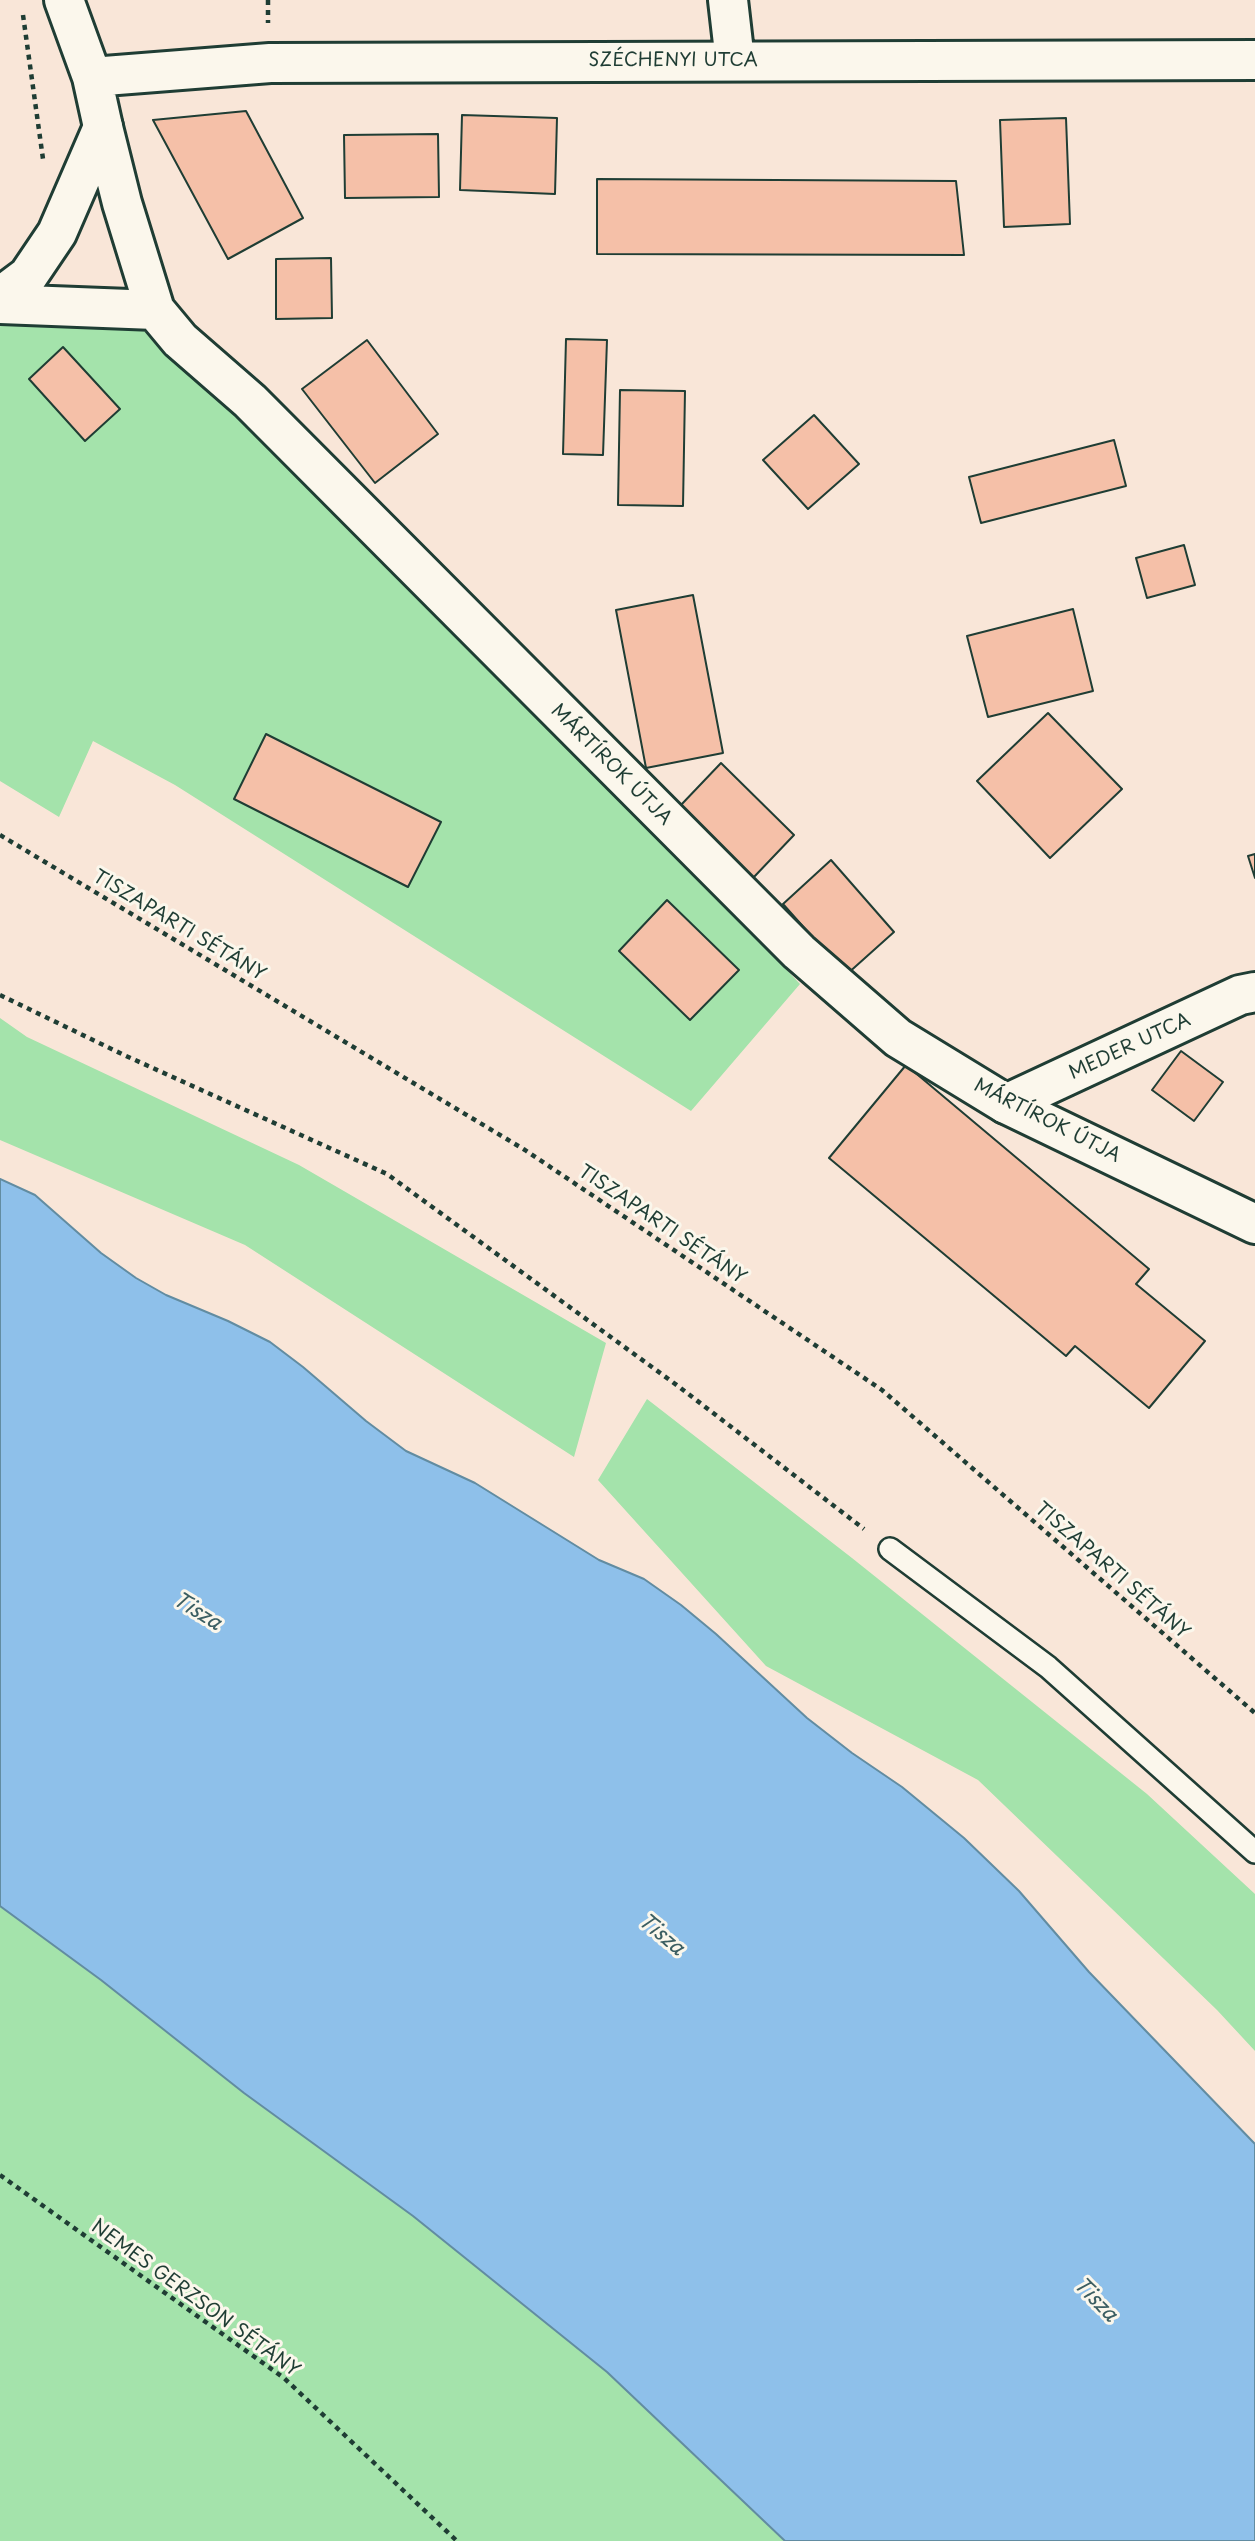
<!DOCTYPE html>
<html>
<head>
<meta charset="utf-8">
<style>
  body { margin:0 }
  canvas { display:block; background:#f9e6d8 }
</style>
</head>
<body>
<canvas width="1255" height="2541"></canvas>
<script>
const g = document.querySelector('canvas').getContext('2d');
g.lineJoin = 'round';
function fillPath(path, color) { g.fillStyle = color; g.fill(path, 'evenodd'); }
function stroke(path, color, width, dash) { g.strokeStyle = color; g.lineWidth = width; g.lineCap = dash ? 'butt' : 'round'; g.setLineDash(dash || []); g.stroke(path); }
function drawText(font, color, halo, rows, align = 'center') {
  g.font = font + ' "Playpen Sans",sans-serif'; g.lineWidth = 6; g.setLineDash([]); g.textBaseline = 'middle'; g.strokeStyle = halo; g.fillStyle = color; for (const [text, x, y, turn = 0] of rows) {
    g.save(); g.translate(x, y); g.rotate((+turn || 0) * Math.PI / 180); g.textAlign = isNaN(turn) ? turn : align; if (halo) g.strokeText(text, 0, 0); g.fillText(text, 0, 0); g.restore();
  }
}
const green = new Path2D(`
  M0,304L155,310L332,486L800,984L691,1111L175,785L93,741L59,817L0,781Z
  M0,1018L27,1037L299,1165L606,1343L574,1457L245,1245L0,1140Z
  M647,1399L852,1558L1147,1794L1255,1894V2051L1217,2010L978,1780L766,1666L598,1480Z
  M0,1906L101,1980L244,2093L413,2216L607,2372L785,2541H0Z`);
const water = new Path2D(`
  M0,1179L35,1195L101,1253L136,1278L166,1295L228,1321L270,1342L303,1367L366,1421L406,1451L475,1483L599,1560L644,1579L681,1605L716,1634L807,1718L852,1753L902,1787L964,1838L1019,1891L1089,1972L1255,2144V2541H785L607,2372L413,2216L244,2093L101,1980L0,1906Z`);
const building = new Path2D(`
  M246,111L303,218L228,259L153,120Z
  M462,115L557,118L555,194L460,190Z
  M1066,118L1070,224L1004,227L1000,120Z
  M438,134L439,197L345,198L344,135Z
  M597,179L956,181L964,255L597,254Z
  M331,258L332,318L276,319V259Z
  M566,339L607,340L603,455L563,454Z
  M367,340L438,434L375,483L302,389Z
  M63,347L120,409L85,441L29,379Z
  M620,390L685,391L683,506L618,505Z
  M814,415L859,464L808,509L763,460Z
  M1114,440L1126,486L981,523L969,477Z
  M1184,545L1195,585L1147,598L1136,558Z
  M693,595L723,753L646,768L616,610Z
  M1073,609L1093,691L988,717L967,636Z
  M1048,713L1122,789L1050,858L977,781Z
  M266,734L441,822L408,887L234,799Z
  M721,763L794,835L753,878L680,806Z
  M1255,854V878L1248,856Z
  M831,860L894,932L846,975L783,904Z
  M667,900L739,970L690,1020L619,951Z
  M1181,1051L1223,1082L1194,1121L1152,1090Z
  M906,1065L1149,1269L1136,1284L1205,1341L1149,1408L1075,1346L1066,1356L829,1158Z`);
const path = new Path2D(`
  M268,0V23
  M23,15L43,159
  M0,835L525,1150L882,1390L1255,1713
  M0,995L124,1055L387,1174L678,1386L864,1529
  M0,2175L284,2378L457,2541`);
const lane = new Path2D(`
  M890,1549L1048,1667L1255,1852`);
const street = new Path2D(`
  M64,0L92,77L103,127
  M728,0L735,61
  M92,77L270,63L1255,60
  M1006,1104L1240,995L1255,992`);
const secondary = new Path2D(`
  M103,127L122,203L155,310L180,340L250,401L799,952L898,1038L1006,1104L1255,1224
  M0,297L28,276L57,233L103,127
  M0,304L155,310`);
const streetNames = [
  ["SZÉCHENYI UTCA",673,61],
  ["MÁRTÍROK ÚTJA",611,765,45],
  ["TISZAPARTI SÉTÁNY",179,926,31],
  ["MEDER UTCA",1130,1047,-25],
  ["MÁRTÍROK ÚTJA",1047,1121,27],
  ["TISZAPARTI SÉTÁNY",662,1225,34],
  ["TISZAPARTI SÉTÁNY",1112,1571,41],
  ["NEMES GERZSON SÉTÁNY",195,2299,36]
];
const waterNames = [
  ["Tisza",197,1612,32],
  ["Tisza",661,1935,40],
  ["Tisza",1095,2300,46]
];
fillPath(green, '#a4e3ab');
fillPath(water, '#8ec0ea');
stroke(water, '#628ca1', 2);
fillPath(building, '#f5c0a8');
stroke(building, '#1f3d34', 2);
stroke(lane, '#1f3d34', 26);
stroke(street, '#1f3d34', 44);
stroke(secondary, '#1f3d34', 44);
stroke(path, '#1f3d34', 4.5, [5, 5]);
stroke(lane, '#fbf7ec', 21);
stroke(street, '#fbf7ec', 38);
stroke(secondary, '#fbf7ec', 38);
drawText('19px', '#1f3d34', '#fbf7ec', streetNames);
drawText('italic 21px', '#3b5e62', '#fbf7ec', waterNames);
</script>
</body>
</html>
